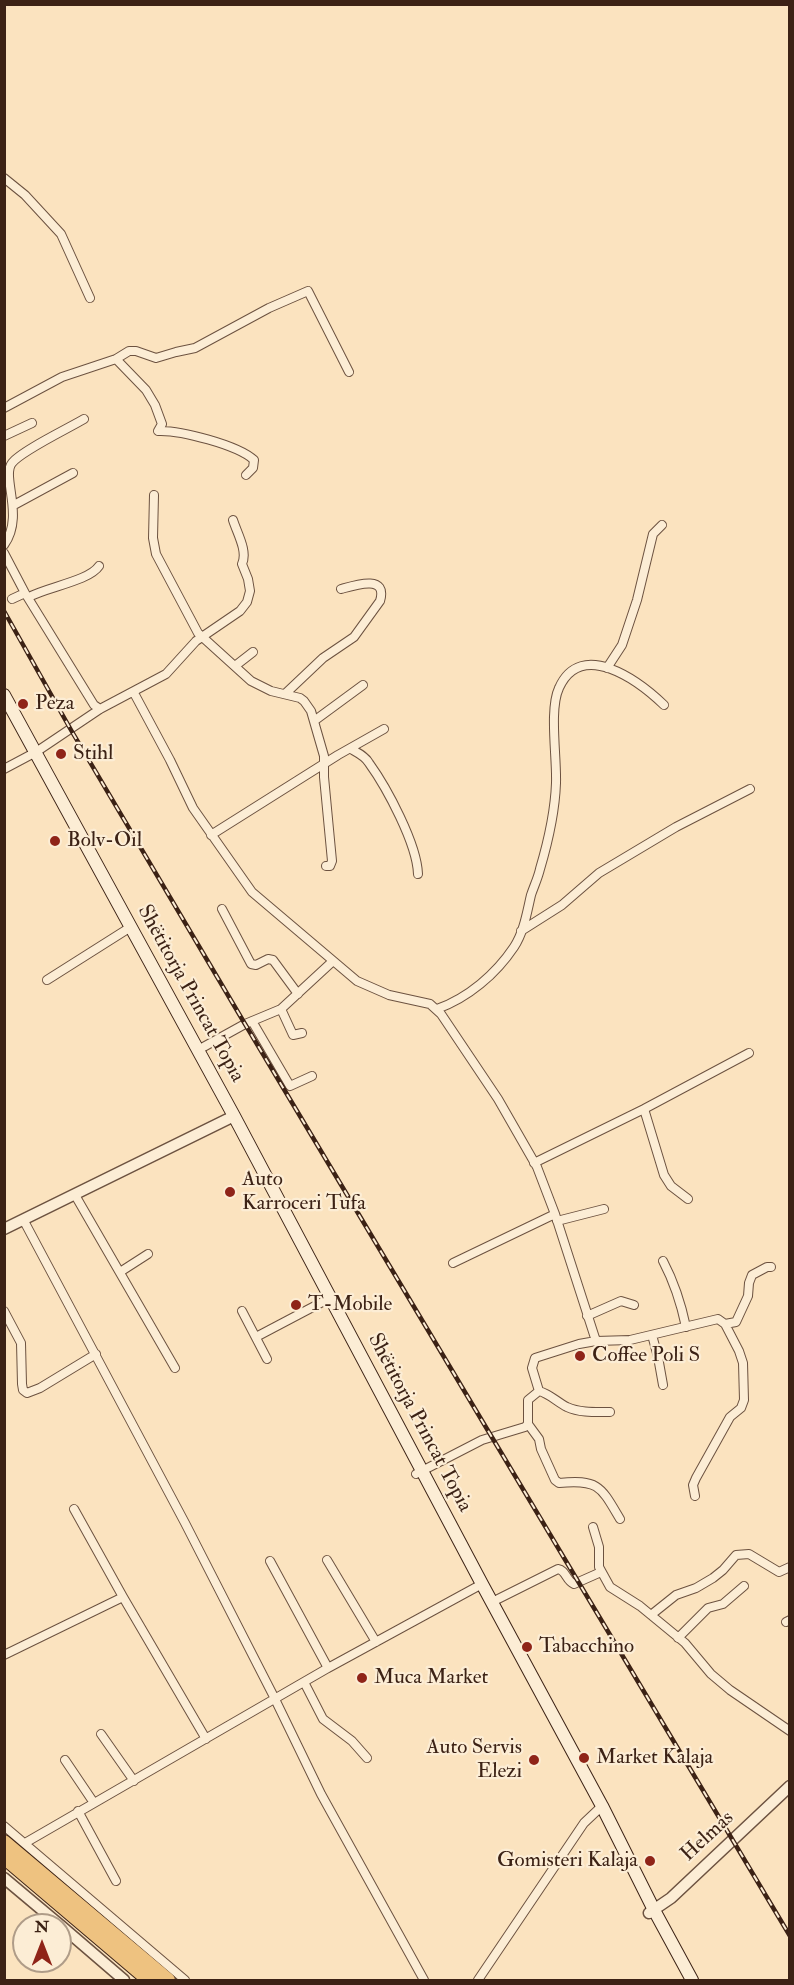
<!DOCTYPE html>
<html>
<head>
<meta charset="utf-8">
<style>
  body { margin:0 }
  #map { position:relative; width:794px; height:1985px; overflow:hidden; background:#fbe3bf; font-family:"IM FELL Double Pica",serif }
  canvas { display:block }
  .frame { position:absolute; inset:0; border:6px solid #3c2215; pointer-events:none }
  .north { position:absolute; left:12px; top:1913px; width:60px; height:60px; box-sizing:border-box; background:#fcedd5; border:2px solid #af9c88; border-radius:50%; rotate:0deg; font-size:16px; font-weight:700; line-height:24px; text-align:center; color:#3c2215 }
  .north::after { content:''; display:block; margin:auto; width:21px; height:27px; background:#8f2418; clip-path:polygon(50% 0,100% 100%,50% 72%,0 100%) }
</style>
</head>
<body>
<div id="map">
<canvas width="794" height="1985"></canvas>
<div class="frame"></div>
<div class="north">N</div>
</div>
<script>
const g = document.querySelector('canvas').getContext('2d');
g.lineJoin = 'round';
function stroke(path, color, width, dash) { g.strokeStyle = color; g.lineWidth = width; g.lineCap = dash ? 'butt' : 'round'; g.setLineDash(dash || []); g.stroke(path); }
function drawText(font, color, halo, rows, align = 'center') {
  g.font = font + ' "IM FELL Double Pica",serif'; g.lineWidth = 4.5; g.setLineDash([]); g.textBaseline = 'middle'; g.strokeStyle = halo; g.fillStyle = color; for (const [text, x, y, turn = 0] of rows) {
    g.save(); g.translate(x, y); g.rotate((+turn || 0) * Math.PI / 180); g.textAlign = isNaN(turn) ? turn : align; if (halo) g.strokeText(text, 0, 0); g.fillText(text, 0, 0); g.restore();
  }
}
const minor = new Path2D(`
  M4,178L25,195L61,234L90,298
  M116,359L146,390L155,405L162,424L158,431C180,430 238,445 254,460L253,468L246,475
  M4,408L62,377L116,359L129,351H136L156,358L176,352L195,348L269,308L308,291L349,372
  M4,436L32,423
  M154,495L153,538L156,554L198,633L251,681L271,691L300,698L304,701L311,711L324,756V777L332,861L330,866H326
  M14,505L73,473
  M4,545C25,516 1,477 12,463C21,451 69,428 84,419
  M4,553L25,593L94,705L100,709
  M29,597C47,587 89,581 99,566
  M12,599L25,593
  M235,666L253,652
  M607,668L622,645L637,600L653,534L662,525
  M134,693L170,760L193,808L252,892L357,981L389,995L430,1004L441,1014L498,1099L537,1167L555,1214L596,1341
  M285,694L323,658L354,637L380,601C388,574 355,585 341,589
  M314,721L363,685
  M351,749C358,753 365,756 369,763C387,788 417,844 418,874
  M4,769L36,752L100,709L166,674L196,641L240,611L247,602L250,591L248,579L242,564C248,551 237,533 233,520
  M211,835L338,755L384,729
  M222,909L251,964L256,965L268,959L273,960L298,994
  M521,931L562,905L599,873L676,827L750,789
  M47,980L126,930
  M281,1009L293,1035L302,1033
  M437,1009C468,998 496,974 514,947C524,932 527,912 531,895C534,886 538,878 540,869C548,842 555,812 556,783C557,758 549,709 559,688C581,638 639,681 664,705
  M252,1021L290,1086L312,1076
  M198,1050L245,1024L281,1009L333,961
  M644,1109L664,1175L671,1186L688,1199
  M534,1163L644,1109L749,1053
  M75,1195L175,1368
  M24,1221L185,1523L273,1695L321,1794L424,1980
  M557,1221L604,1209
  M663,1261C674,1282 681,1303 686,1327
  M453,1263L555,1214
  M120,1272L148,1254
  M4,1311L21,1343L22,1384L23,1390L27,1393L40,1388L96,1354
  M242,1311L267,1359
  M587,1316L621,1301L634,1305
  M725,1324L736,1322L748,1296L749,1283L752,1275L767,1267H771
  M652,1335L658,1357L663,1385
  M256,1337L330,1298
  M539,1391C550,1394 557,1402 567,1407C580,1413 596,1412 610,1412
  M528,1424L539,1439L541,1449L555,1480L559,1483C599,1479 601,1487 620,1519
  M416,1474L482,1440L525,1427L528,1424V1400L539,1391L532,1368L535,1358L579,1344L596,1341L630,1340L718,1319L725,1324L739,1351L743,1363L744,1400L741,1408L730,1417L696,1478L693,1485L695,1496
  M74,1509L123,1597L206,1739
  M593,1527L599,1547V1567L610,1587L640,1606L685,1643L711,1674L730,1690L790,1731
  M327,1560L376,1642
  M270,1561L328,1668
  M492,1602L558,1569C566,1570 566,1581 574,1584L601,1572
  M651,1615L676,1595L696,1588L713,1578L723,1570L736,1555L749,1554L779,1572L790,1567
  M786,1622L790,1620
  M678,1638L708,1608L723,1604L744,1586
  M4,1655L123,1597
  M304,1682L323,1719L352,1741L367,1758
  M101,1734L134,1781
  M65,1760L94,1803
  M78,1811L116,1881
  M4,1826L185,1980
  M25,1843L328,1668L482,1584
  M478,1980L584,1823L602,1806`);
const tertiary = new Path2D(`
  M4,1229L234,1116
  M4,1878L60,1925
  M649,1913L671,1898L790,1786
  M60,1925L124,1980`);
const secondary = new Path2D(`
  M4,695L234,1116L482,1584L602,1806L654,1910L692,1980`);
const trunk = new Path2D(`
  M4,1842L168,1980
  M4,1857L149,1980`);
const rail = new Path2D(`
  M4,611L71,730L245,1024L790,1936`);
const markers = [
  [23,704,6,"#8f2418"],
  [61,754,6,"#8f2418"],
  [55,841,6,"#8f2418"],
  [230,1192,6,"#8f2418"],
  [296,1305,6,"#8f2418"],
  [580,1356,6,"#8f2418"],
  [527,1647,6,"#8f2418"],
  [362,1678,6,"#8f2418"],
  [584,1758,6,"#8f2418"],
  [534,1760,6,"#8f2418"],
  [650,1861,6,"#8f2418"]
];
const poiNames = [
  ["Peza",35,704],
  ["Stihl",73,754],
  ["Bolv-Oil",67,841],
  ["Auto",242,1180],
  ["Karroceri Tufa",242,1204],
  ["T-Mobile",308,1305],
  ["Coffee Poli S",592,1356],
  ["Tabacchino",539,1647],
  ["Muca Market",374,1678],
  ["Auto Servis",522,1748,"right"],
  ["Elezi",522,1772,"right"],
  ["Market Kalaja",596,1758],
  ["Gomisteri Kalaja",638,1861,"right"]
];
const streetNames = [
  ["Shëtitorja Princat Topia",190,994,61],
  ["Shëtitorja Princat Topia",419,1423,62],
  ["Helmas",708,1837,-43]
];
stroke(minor, '#6c5240', 10);
stroke(tertiary, '#6c5240', 13);
stroke(secondary, '#3c2215', 14);
stroke(trunk, '#3c2215', 16);
stroke(minor, '#fcedd5', 8);
stroke(tertiary, '#fcedd5', 10);
stroke(secondary, '#fcedd5', 12);
stroke(trunk, '#eec280', 14);
stroke(rail, '#3c2215', 4.5);
stroke(rail, '#fcedd5', 2, [7]);
for (const [x, y, r, color] of markers) { const dot = new Path2D(); dot.arc(x, y, r, 0, 2 * Math.PI); g.fillStyle = color; g.fill(dot); stroke(dot, '#fcedd5', 2); }
drawText('21px', '#3c2215', '#fcedd5', poiNames, 'left');
drawText('21px', '#3c2215', '#fcedd5', streetNames);
</script>
</body>
</html>
